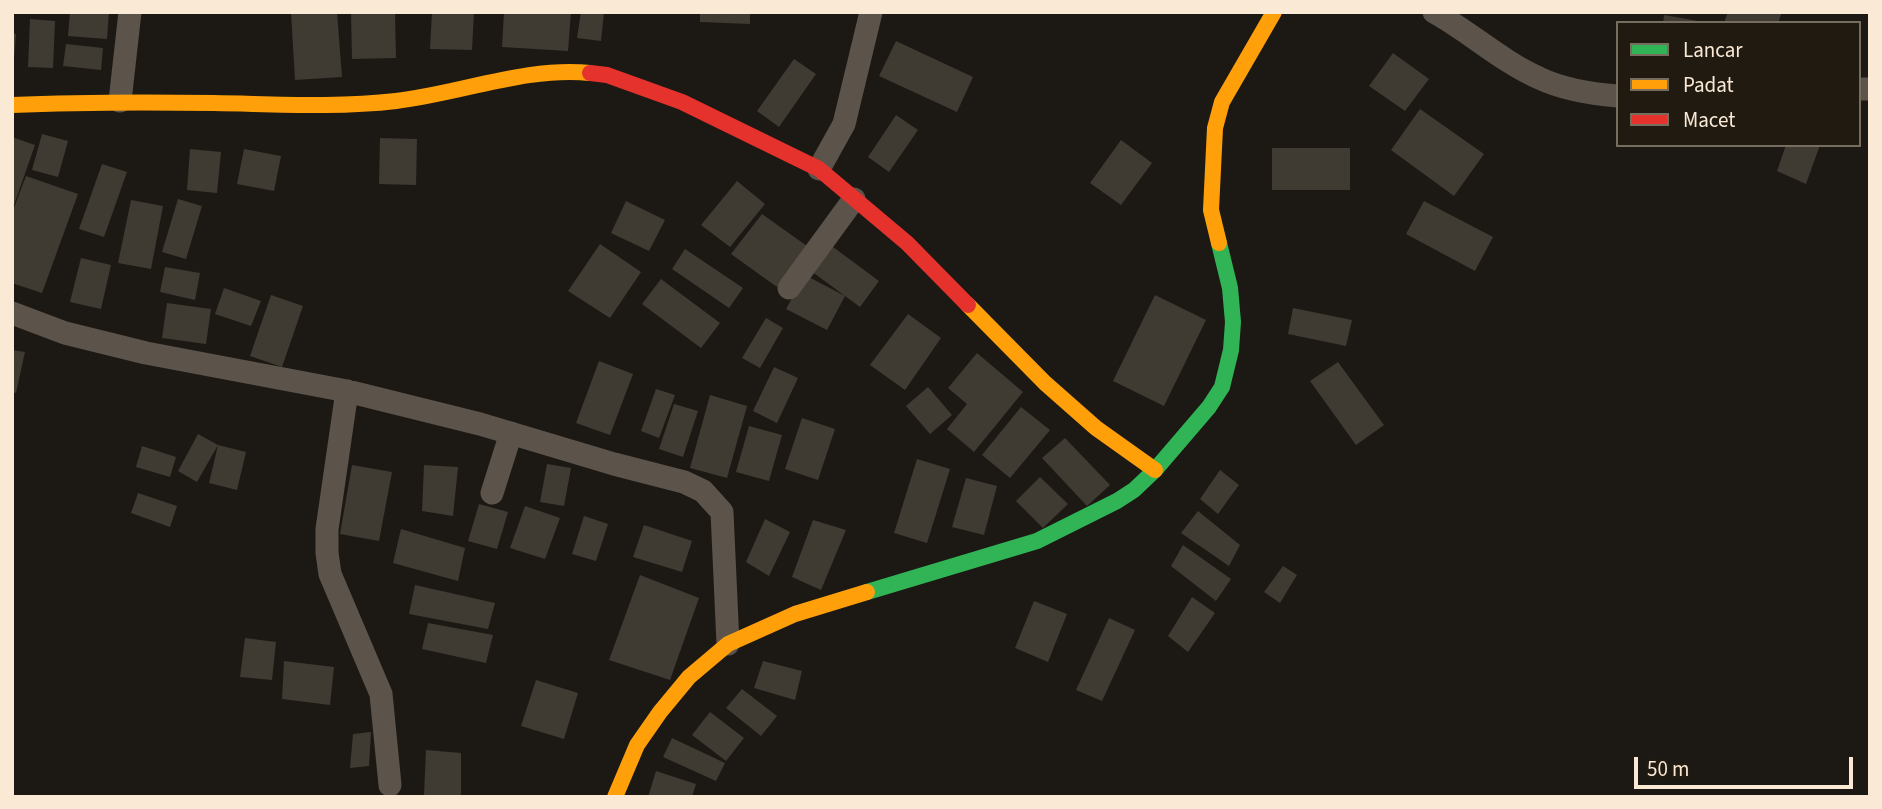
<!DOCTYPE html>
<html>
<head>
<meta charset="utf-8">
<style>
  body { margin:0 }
  #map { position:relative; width:1882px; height:809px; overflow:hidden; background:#1c1914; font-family:"Source Sans 3",sans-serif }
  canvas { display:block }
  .frame { position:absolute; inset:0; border:14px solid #fae9d5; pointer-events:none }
  .legend { position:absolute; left:1616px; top:21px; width:245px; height:126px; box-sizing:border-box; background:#201a10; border:2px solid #776d5f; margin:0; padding:9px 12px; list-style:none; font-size:21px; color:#fae9d5 }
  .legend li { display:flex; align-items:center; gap:14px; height:35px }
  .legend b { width:35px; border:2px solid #776d5f }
  .scale { position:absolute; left:1634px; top:757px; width:219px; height:32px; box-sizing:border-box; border:4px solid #fae9d5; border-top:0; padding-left:9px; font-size:21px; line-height:24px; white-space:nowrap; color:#fae9d5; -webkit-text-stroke:5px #201a10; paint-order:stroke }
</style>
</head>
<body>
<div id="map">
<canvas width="1882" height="809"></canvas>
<div class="frame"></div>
<ul class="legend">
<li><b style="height:9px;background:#30b455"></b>Lancar</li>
<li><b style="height:9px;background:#ff9f0a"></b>Padat</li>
<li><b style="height:9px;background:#e5322d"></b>Macet</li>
</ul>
<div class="scale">50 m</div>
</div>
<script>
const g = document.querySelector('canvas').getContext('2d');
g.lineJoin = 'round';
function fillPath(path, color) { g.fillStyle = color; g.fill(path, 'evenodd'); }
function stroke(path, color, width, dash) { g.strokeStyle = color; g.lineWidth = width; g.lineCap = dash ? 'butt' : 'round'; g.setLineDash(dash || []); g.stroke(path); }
const building = new Path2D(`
  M70,12H109L107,39L68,36Z
  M291,12H337L342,77L295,80Z
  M351,12H395L396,58L352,59Z
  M432,12H474L472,50L430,49Z
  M504,12H571L568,51L502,47Z
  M581,12H604L601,41L577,38Z
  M700,12H750V24L700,22Z
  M1728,12H1782L1778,23H1724Z
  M1664,15L1698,21V23H1663Z
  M30,19L55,21L53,68L28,67Z
  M12,33L16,34L14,59H12Z
  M896,41L973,77L957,112L879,76Z
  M66,44L103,48L101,70L63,66Z
  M1393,53L1429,79L1405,111L1369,86Z
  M794,59L816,74L779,127L757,111Z
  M1420,109L1484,154L1454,196L1391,150Z
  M896,115L918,130L889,172L868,157Z
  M42,134L68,141L58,177L32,170Z
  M12,137L35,145L13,208L12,207Z
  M380,138L417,139L416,185L379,184Z
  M1121,140L1152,163L1121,205L1090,183Z
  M1786,145H1820L1806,184L1777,171Z
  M1272,148H1350V190H1272Z
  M190,149L221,152L217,193L187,190Z
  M244,149L281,156L274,191L237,184Z
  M102,164L127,172L104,237L79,229Z
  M26,176L78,194L42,293L12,283V213Z
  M737,181L765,204L730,247L701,225Z
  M178,199L202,206L186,259L162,252Z
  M131,200L163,206L151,269L118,263Z
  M626,201L665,220L649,251L611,233Z
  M1424,201L1493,237L1475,271L1406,234Z
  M762,214L807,246L777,287L731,254Z
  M600,244L641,272L610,318L568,291Z
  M829,244L879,281L860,307L811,271Z
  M685,249L743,288L729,308L672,269Z
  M81,258L111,265L101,309L70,302Z
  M165,267L200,273L195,300L160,292Z
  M805,275L845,296L827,330L786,309Z
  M661,279L720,323L701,348L642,304Z
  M224,288L261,301L251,326L215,314Z
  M271,295L303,306L282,367L250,356Z
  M1155,295L1206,320L1164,406L1113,381Z
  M167,303L211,309L206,344L162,338Z
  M1293,308L1352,320L1346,346L1288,334Z
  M908,314L941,338L905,390L870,365Z
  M766,318L783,328L760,368L742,358Z
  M12,350L25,352L16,393L12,392Z
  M977,353L1023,392L974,452L947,429L967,404L948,388Z
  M599,361L633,374L610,435L576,423Z
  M1338,362L1384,425L1356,445L1310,381Z
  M774,367L798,378L777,423L753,411Z
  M928,387L952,415L930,434L906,406Z
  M656,389L675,395L659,438L641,431Z
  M710,395L747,406L727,478L690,468Z
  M674,404L698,411L683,457L659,449Z
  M1021,407L1050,430L1010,478L982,455Z
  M802,418L835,429L818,480L785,469Z
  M749,426L782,435L769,481L736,472Z
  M198,434L218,445L197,482L178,471Z
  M1065,438L1110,485L1087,506L1042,458Z
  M218,445L246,452L237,490L209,483Z
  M142,446L176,457L170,477L136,467Z
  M917,459L950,469L927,543L894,533Z
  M547,464L571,468L564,506L540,502Z
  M352,465L392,472L379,541L340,534Z
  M424,465L458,467L453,516L422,511Z
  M1220,470L1239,485L1218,514L1200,499Z
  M1040,477L1068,504L1043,528L1016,501Z
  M966,478L997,486L984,535L952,527Z
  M138,493L177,506L170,527L131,513Z
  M479,504L508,512L497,549L468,541Z
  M525,506L560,518L545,559L510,548Z
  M1198,511L1240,545L1229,566L1181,533Z
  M584,516L608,524L596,561L572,554Z
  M765,519L790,532L769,576L746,562Z
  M813,520L846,530L821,590L792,577Z
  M644,525L692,541L682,572L633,557Z
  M401,529L465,548L458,581L393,563Z
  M1183,545L1231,579L1216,601L1171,566Z
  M1283,566L1297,575L1280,603L1264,592Z
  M640,575L699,598L670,680L609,660Z
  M415,585L495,603L488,629L409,614Z
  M1192,597L1215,613L1188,652L1168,636Z
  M1034,601L1067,614L1048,662L1015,648Z
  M1109,618L1135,630L1102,701L1076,690Z
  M428,623L493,635L486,663L422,649Z
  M245,638L276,642L272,680L240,677Z
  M284,661L334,667L330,705L282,699Z
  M763,661L802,671L795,700L754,688Z
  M536,680L578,693L564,739L521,726Z
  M742,689L777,716L761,736L726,708Z
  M710,712L744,738L726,761L692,735Z
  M371,732L369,766L350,768L353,734Z
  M672,738L725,763L716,781L663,757Z
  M426,750L461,753V797L424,795Z
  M656,771L696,784L692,797H648Z`);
const street = new Path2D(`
  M1434,12C1470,32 1501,61 1539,78C1562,89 1592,94 1618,96
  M1859,89H1870
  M120,101L130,12
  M819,169L844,124L871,12
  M789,288L854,199
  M12,313L65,333L146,353L347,391L480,424L614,464L684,482L703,491L722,512L728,644
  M347,391L327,529V553L330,574L381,694L390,785
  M492,493L511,433`);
const fast = new Path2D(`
  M867,592L1037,541L1117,501L1134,490L1155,470L1209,407L1222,387L1231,350L1233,322L1230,288L1219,243`);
const slow = new Path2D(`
  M12,105C80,102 147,102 214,103C275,104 336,108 396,101C457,94 529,66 590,73
  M1219,243L1211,210L1215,128L1222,102L1274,12
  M968,305L1045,383L1096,428L1155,470
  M615,797L637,745L660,712L689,677L728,644L795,614L867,592`);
const jam = new Path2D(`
  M590,73L607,75L682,102L819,169L907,243L968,305`);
fillPath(building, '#3f3a32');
stroke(street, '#5c534a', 23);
stroke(fast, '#30b455', 16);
stroke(slow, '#ff9f0a', 16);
stroke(jam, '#e5322d', 16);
</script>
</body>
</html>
